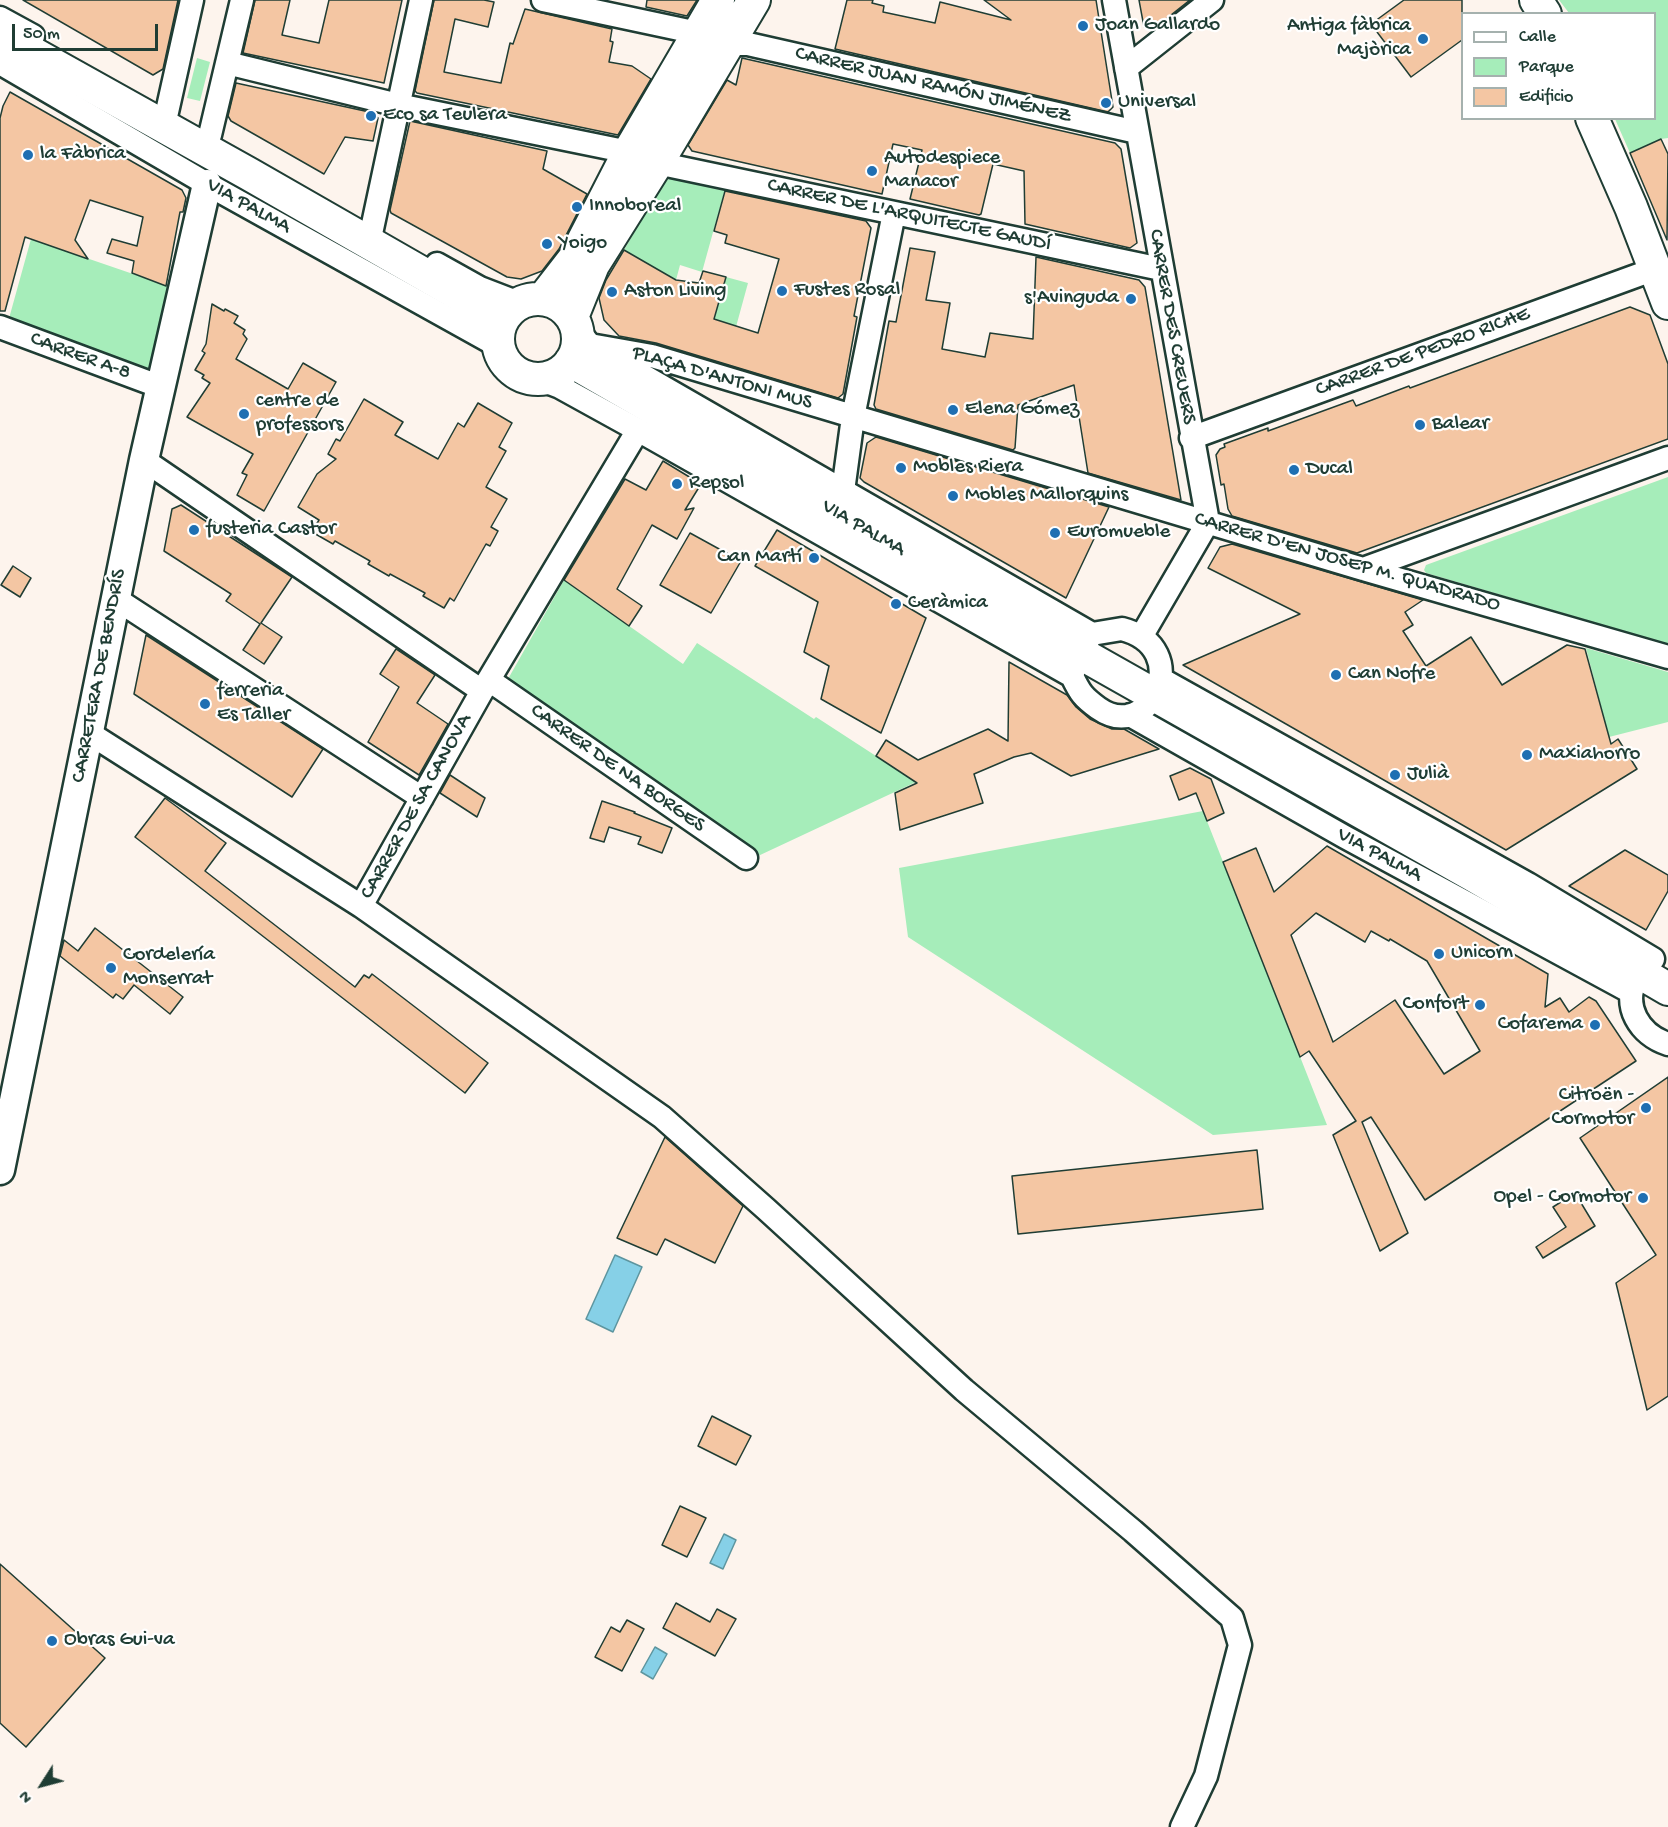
<!DOCTYPE html>
<html>
<head>
<meta charset="utf-8">
<style>
  body { margin:0 }
  #map { position:relative; width:1668px; height:1827px; overflow:hidden; background:#fdf4ed; font-family:"Gochi Hand",sans-serif }
  canvas { display:block }
  .legend { position:absolute; left:1461px; top:12px; width:195px; height:108px; box-sizing:border-box; background:#fff; border:2px solid #a5b1ae; margin:0; padding:8px 10px; list-style:none; font-size:18px; color:#1f3d34 }
  .legend li { display:flex; align-items:center; gap:12px; height:30px }
  .legend b { width:30px; border:2px solid #a5b1ae }
  .north { position:absolute; left:12px; top:1755px; width:60px; height:60px; -webkit-text-stroke:4px #fff; paint-order:stroke; rotate:234deg; font-size:16px; font-weight:700; line-height:24px; text-align:center; color:#1f3d34 }
  .north::after { content:''; display:block; margin:auto; width:21px; height:27px; background:#1f3d34; clip-path:polygon(50% 0,100% 100%,50% 72%,0 100%) }
  .scale { position:absolute; left:12px; top:24px; width:146px; height:27px; box-sizing:border-box; border:3px solid #1f3d34; border-top:0; padding-left:8px; font-size:18px; line-height:21px; white-space:nowrap; color:#1f3d34; -webkit-text-stroke:4px #fff; paint-order:stroke }
</style>
</head>
<body>
<div id="map">
<canvas width="1668" height="1827"></canvas>
<ul class="legend">
<li><b style="height:8px;background:#fff"></b>Calle</li>
<li><b style="height:16px;background:#a6edba"></b>Parque</li>
<li><b style="height:16px;background:#f4c6a3"></b>Edificio</li>
</ul>
<div class="north">N</div>
<div class="scale">50 m</div>
</div>
<script>
const g = document.querySelector('canvas').getContext('2d');
g.lineJoin = 'round';
function fillPath(path, color) { g.fillStyle = color; g.fill(path, 'evenodd'); }
function stroke(path, color, width, dash) { g.strokeStyle = color; g.lineWidth = width; g.lineCap = dash ? 'butt' : 'round'; g.setLineDash(dash || []); g.stroke(path); }
function drawText(font, color, halo, rows, align = 'center') {
  g.font = font + ' "Gochi Hand",sans-serif'; g.lineWidth = 4.5; g.setLineDash([]); g.textBaseline = 'middle'; g.strokeStyle = halo; g.fillStyle = color; for (const [text, x, y, turn = 0] of rows) {
    g.save(); g.translate(x, y); g.rotate((+turn || 0) * Math.PI / 180); g.textAlign = isNaN(turn) ? turn : align; if (halo) g.strokeText(text, 0, 0); g.fillText(text, 0, 0); g.restore();
  }
}
const green = new Path2D(`
  M1559,0H1668V138L1661,139L1630,153L1615,119L1654,118V14L1569,13Z
  M197,58L210,62L200,101L187,98Z
  M672,178L725,189L702,272L680,265L676,280L624,250L664,181Z
  M31,239L171,287L153,374L8,322Z
  M726,277L748,283L725,367L702,361Z
  M1668,477V644L1426,573L1424,570L1426,565Z
  M564,580L683,664L697,643L814,719L816,717L916,782L758,856L510,688L508,679Z
  M1586,648L1668,672V722L1609,737Z
  M1203,811L1327,1125L1213,1135L908,937L899,868Z`);
const water = new Path2D(`
  M615,1255L642,1267L613,1332L586,1319Z
  M724,1534L736,1540L723,1569L710,1563Z
  M655,1647L667,1654L653,1679L641,1672Z`);
const building = new Path2D(`
  M23,0H178L163,69L153,75Z
  M255,0H290L282,35L319,43L329,0H402L384,83L243,53Z
  M434,0H484L494,2L488,27L455,19L444,72L501,83L510,43L513,44L525,9L612,29L610,41L613,42L609,62L632,66L651,79L618,135L417,93L415,91Z
  M647,0H697L687,16L646,7Z
  M847,0H873L872,3L884,6L883,12L935,23L940,2L1011,20L984,0H1096L1113,107L1108,112L835,49Z
  M1139,0H1190L1152,30L1144,27Z
  M1404,0H1462V40L1411,77L1371,24Z
  M742,58L1115,143L1121,149L1137,243L1130,248L1025,224L1024,171L993,164L981,214L979,215L910,199L922,150L893,144L882,194L692,151L688,145L727,80L736,85Z
  M236,83L374,113L378,118L373,141L345,137L324,174L231,121L228,116Z
  M10,92L182,190L186,198L183,212H180L166,286L132,273L134,261L107,253L112,239L137,246L143,217L90,200L75,240L88,259L25,237L5,311H0V118L3,106Z
  M410,121L547,151L543,169L587,194L559,249L542,271L521,279L507,277L391,213L390,210Z
  M1661,139L1668,154L1667,240L1630,153Z
  M725,191L866,221L871,228L854,316L857,317L843,394L838,398L656,343L619,336L604,320L599,298L606,280L624,250L676,280L699,283L703,271L726,277L714,319L758,333L779,259L725,243L727,235L714,231Z
  M910,248L935,252L926,300L950,303L942,349L985,357L990,333L1033,339L1036,257L1139,280L1145,287L1181,500L1088,473L1074,385L1018,405L1015,448L1013,450L876,409L874,405L889,321L896,322Z
  M212,304L224,311L225,309L238,316L234,323L245,330L243,334L247,339L236,359L288,389L303,363L336,382L264,511L237,495L247,475L242,473L253,454L187,417L210,383L202,378L204,375L195,370L205,353L202,351L206,344Z
  M1630,307L1650,315L1668,364V439L1357,553L1232,516L1228,509L1224,484L1221,485L1216,455L1220,449L1225,447L1224,444L1268,428V431L1353,400L1356,406L1409,386L1410,388Z
  M364,399L403,422L395,435L438,459L458,423L464,427L478,403L512,423L499,447L506,451L486,487L507,499L491,527L498,531L490,546L486,544L454,601L450,598L444,608L423,596L425,593L390,574L389,576L368,564L370,561L335,541L333,544L312,532L319,520L298,507L317,474L336,459L328,454L336,439L340,441Z
  M876,437L1109,507L1066,598L864,482L860,478L867,443Z
  M663,461L701,484L685,510L694,508L677,539L652,525L617,589L642,606L629,626L564,580L625,479L646,490Z
  M181,505L292,577L261,623L282,637L264,664L243,650L260,624L226,601L231,594L164,551L172,509Z
  M777,530L926,618L881,733L821,699L829,666L804,652L818,602L755,566Z
  M690,533L741,561L711,613L660,585Z
  M1232,544L1423,600L1405,612L1413,625L1403,631L1426,666L1471,637L1502,685L1567,645L1585,649L1611,744L1618,739L1637,769L1506,850L1183,665L1300,614L1208,568L1220,547Z
  M13,566L31,578L20,597L1,585Z
  M146,635L323,749L292,797L134,694Z
  M396,649L435,675L417,703L448,724L419,775L368,742L399,687L380,674Z
  M1009,662L1067,695L1076,707L1090,719L1112,729H1124L1159,749L1071,776L1031,753L1014,757L974,774L983,803L900,830L895,793L917,783L876,756L886,740L918,760L988,729L1008,741Z
  M1190,768L1211,779L1224,813L1207,821L1196,793L1179,800L1170,776Z
  M450,775L485,798L477,817L440,793Z
  M165,798L226,843L205,871L355,987L364,975L369,978L372,974L488,1063L465,1093L135,837Z
  M602,801L635,812L634,813L672,828L662,853L638,844L641,837L609,827L604,842L590,838Z
  M1327,846L1548,974L1545,1007L1560,998L1569,1012L1589,997L1596,1001L1636,1061L1425,1200L1371,1117L1362,1122L1408,1233L1380,1251L1333,1135L1356,1121L1309,1051L1300,1057L1223,862L1256,848L1274,892ZM1316,913L1365,942L1371,931L1389,941L1390,939L1427,961L1480,1051L1444,1074L1395,1000L1333,1042L1291,935Z
  M1625,850L1668,875V891L1646,930L1569,886Z
  M95,928L183,997L170,1014L134,985L123,999L116,994L113,998L60,956L64,940L78,951Z
  M1668,1077V1396L1647,1410L1616,1283L1656,1255L1580,1138Z
  M665,1137L743,1206L715,1263L665,1239L657,1255L617,1238Z
  M1257,1150L1263,1209L1018,1234L1012,1176Z
  M1575,1193L1595,1226L1543,1258L1536,1247L1566,1227L1553,1207Z
  M712,1416L751,1436L736,1465L698,1446Z
  M680,1506L706,1518L687,1557L662,1545Z
  M0,1564L105,1658L26,1747L0,1723Z
  M676,1603L710,1622L717,1609L736,1619L715,1656L663,1628Z
  M627,1620L644,1629L622,1671L595,1657L611,1627L620,1632Z`);
const minor = new Path2D(`
  M543,0L698,33
  M1114,0L1208,522L1141,637
  M0,18L33,36
  M729,44H748L1137,132
  M0,63L207,184L498,346
  M227,63L398,105L629,152L657,163L1161,269
  M1126,68L1212,0
  M167,112L192,0
  M210,135L242,0
  M372,229L421,0
  M437,264L480,288L519,303
  M0,327L161,387
  M576,328L590,345L1092,634
  M590,345L652,356L1363,569L1668,657
  M539,379L560,387L638,430L1072,676
  M1191,438L1655,269
  M144,460L482,691
  M843,491L853,417L894,213
  M1363,569L1668,458
  M116,599L422,798
  M1122,629C1196,648 1150,745 1098,708C1083,697 1080,693 1072,676L1079,653L1092,634Z
  M1161,679L1528,884L1653,959
  M489,680L746,858
  M1130,715L1345,837L1631,992
  M89,733L361,906L482,691L638,430
  M361,906L662,1117L766,1209L964,1390L1133,1531L1232,1618L1240,1645L1206,1776L1182,1827
  M1637,977C1621,1006 1640,1035 1668,1044`);
const tertiary = new Path2D(`
  M0,1170L144,460L207,184`);
const secondary = new Path2D(`
  M1536,0L1545,14
  M0,35L249,174L502,319
  M1592,118L1631,207L1668,303
  M543,299L574,259L629,152L718,0
  M498 339a40 40 0 1 1 80 0a40 40 0 1 1-80 0Z
  M572,317L593,265L657,163L754,0
  M571,361L917,561L1473,875L1668,989`);
const markers = [
  [1083,26,6,"#1f6fb2"],
  [1423,39,6,"#1f6fb2"],
  [1106,103,6,"#1f6fb2"],
  [371,116,6,"#1f6fb2"],
  [28,155,6,"#1f6fb2"],
  [872,171,6,"#1f6fb2"],
  [577,207,6,"#1f6fb2"],
  [547,244,6,"#1f6fb2"],
  [782,291,6,"#1f6fb2"],
  [612,292,6,"#1f6fb2"],
  [1131,299,6,"#1f6fb2"],
  [953,410,6,"#1f6fb2"],
  [244,414,6,"#1f6fb2"],
  [1420,425,6,"#1f6fb2"],
  [901,468,6,"#1f6fb2"],
  [1294,470,6,"#1f6fb2"],
  [677,484,6,"#1f6fb2"],
  [953,496,6,"#1f6fb2"],
  [194,530,6,"#1f6fb2"],
  [1055,533,6,"#1f6fb2"],
  [814,558,6,"#1f6fb2"],
  [896,604,6,"#1f6fb2"],
  [1336,675,6,"#1f6fb2"],
  [205,704,6,"#1f6fb2"],
  [1527,755,6,"#1f6fb2"],
  [1395,775,6,"#1f6fb2"],
  [1439,954,6,"#1f6fb2"],
  [111,968,6,"#1f6fb2"],
  [1480,1005,6,"#1f6fb2"],
  [1595,1025,6,"#1f6fb2"],
  [1646,1108,6,"#1f6fb2"],
  [1643,1198,6,"#1f6fb2"],
  [52,1641,6,"#1f6fb2"]
];
const poiNames = [
  ["Joan Gallardo",1095,26],
  ["Antiga fàbrica",1411,27,"right"],
  ["Majòrica",1411,51,"right"],
  ["Universal",1118,103],
  ["Eco sa Teulera",383,116],
  ["la Fàbrica",40,155],
  ["Autodespiece",884,159],
  ["Manacor",884,183],
  ["Innoboreal",589,207],
  ["Yoigo",559,244],
  ["Fustes Rosal",794,291],
  ["Aston Living",624,292],
  ["s'Avinguda",1119,299,"right"],
  ["centre de",256,402],
  ["professors",256,426],
  ["Elena Gómez",965,410],
  ["Balear",1432,425],
  ["Mobles Riera",913,468],
  ["Ducal",1306,470],
  ["Repsol",689,484],
  ["Mobles Mallorquins",965,496],
  ["fusteria Castor",206,530],
  ["Euromueble",1067,533],
  ["Can Martí",802,558,"right"],
  ["Ceràmica",908,604],
  ["Can Nofre",1348,675],
  ["ferreria",217,692],
  ["Es Taller",217,716],
  ["Maxiahorro",1539,755],
  ["Julià",1407,775],
  ["Unicorn",1451,954],
  ["Cordelería",123,956],
  ["Monserrat",123,980],
  ["Confort",1468,1005,"right"],
  ["Cofarema",1583,1025,"right"],
  ["Citroën -",1634,1096,"right"],
  ["Cormotor",1634,1120,"right"],
  ["Opel - Cormotor",1631,1198,"right"],
  ["Obras Gui-va",64,1641]
];
const streetNames = [
  ["CARRER JUAN RAMÓN JIMÉNEZ",933,86,13],
  ["VIA PALMA",248,207,29],
  ["CARRER DE L'ARQUITECTE GAUDÍ",909,216,12],
  ["CARRER DES CREUERS",1171,327,80],
  ["CARRER DE PEDRO RICHE",1423,353,-20],
  ["CARRER A-8",80,357,20],
  ["PLAÇA D'ANTONI MUS",722,379,16],
  ["VIA PALMA",863,529,30],
  ["CARRER D'EN JOSEP M. QUADRADO",1347,563,16],
  ["CARRETERA DE BENDRÍS",100,676,-79],
  ["CARRER DE NA BORGES",617,769,35],
  ["CARRER DE SA CANOVA",417,807,-61],
  ["VIA PALMA",1379,856,28]
];
fillPath(green, '#a6edba');
fillPath(water, '#86d0e7');
stroke(water, '#5d959f', 1.5);
fillPath(building, '#f4c6a3');
stroke(building, '#1f3d34', 1.5);
stroke(minor, '#1f3d34', 27);
stroke(tertiary, '#1f3d34', 33);
stroke(secondary, '#1f3d34', 36);
stroke(minor, '#fff', 22);
stroke(tertiary, '#fff', 28);
stroke(secondary, '#fff', 32);
for (const [x, y, r, color] of markers) { const dot = new Path2D(); dot.arc(x, y, r, 0, 2 * Math.PI); g.fillStyle = color; g.fill(dot); stroke(dot, '#fff', 2); }
drawText('21px', '#1f3d34', '#fff', poiNames, 'left');
drawText('21px', '#1f3d34', '#fff', streetNames);
</script>
</body>
</html>
